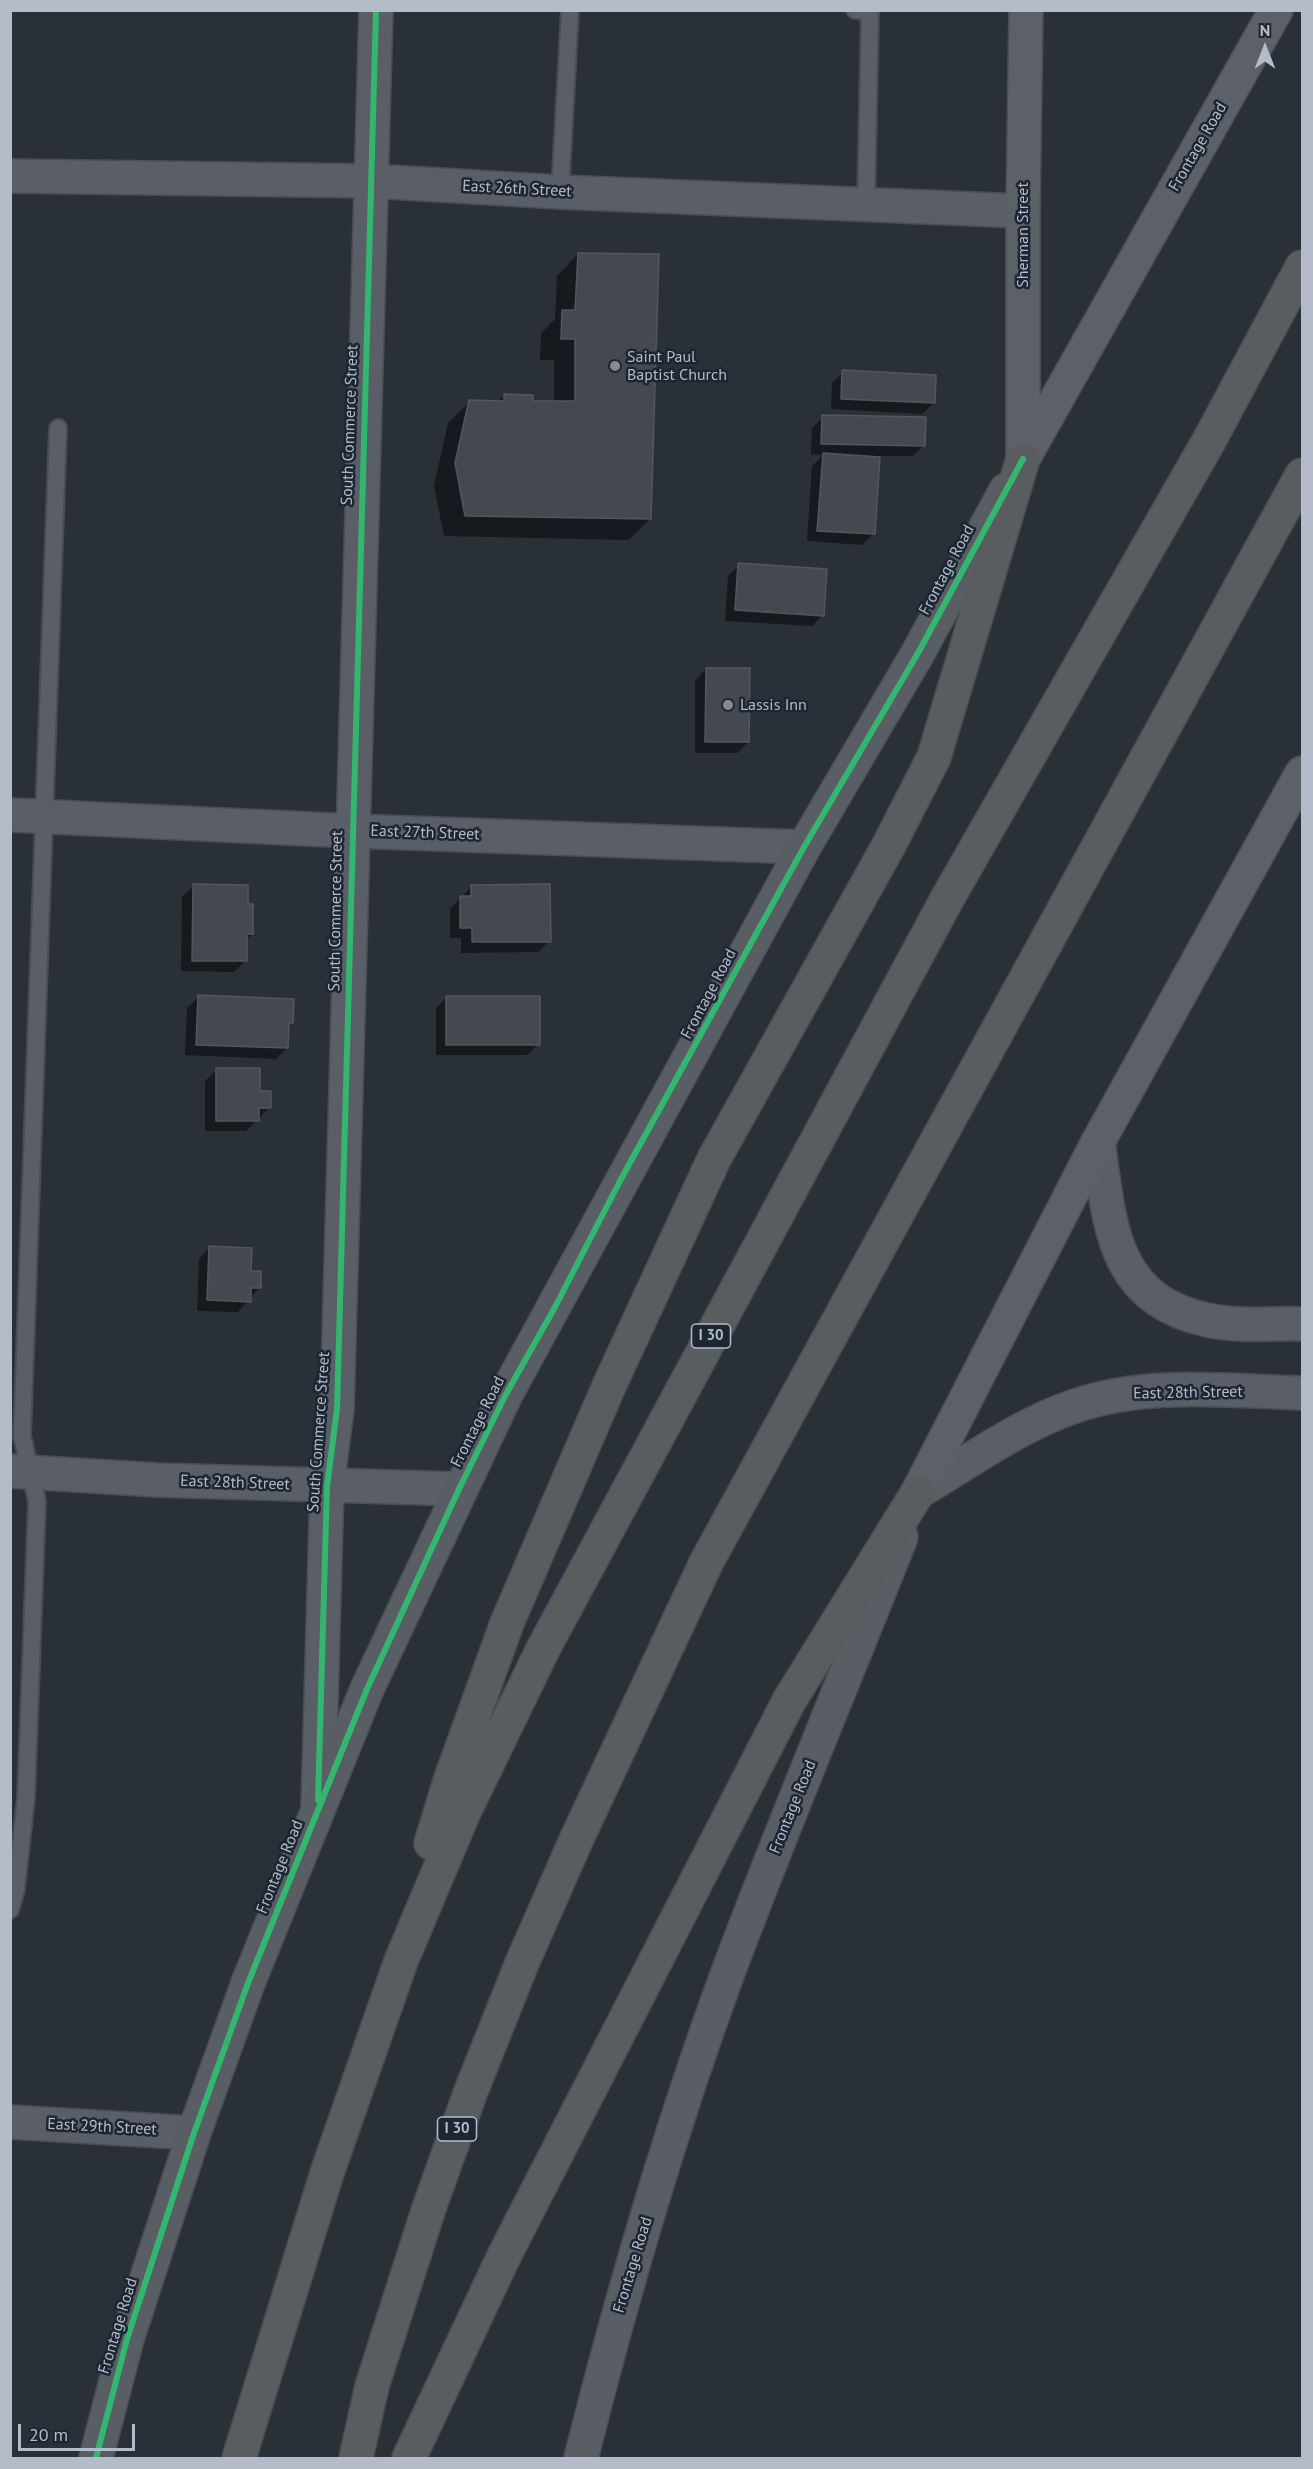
<!DOCTYPE html>
<html>
<head>
<meta charset="utf-8">
<style>
  body { margin:0 }
  #map { position:relative; width:1313px; height:2469px; overflow:hidden; background:#2a3038; font-family:"PT Sans",sans-serif }
  canvas { display:block }
  .frame { position:absolute; inset:0; border:12px solid #b4bcc9; pointer-events:none }
  .north { position:absolute; left:1235px; top:18px; width:60px; height:60px; -webkit-text-stroke:4px #1d2633; paint-order:stroke; rotate:0deg; font-size:16px; font-weight:700; line-height:24px; text-align:center; color:#b4bcc9 }
  .north::after { content:''; display:block; margin:auto; width:21px; height:27px; background:#b4bcc9; clip-path:polygon(50% 0,100% 100%,50% 72%,0 100%) }
  .scale { position:absolute; left:18px; top:2424px; width:117px; height:27px; box-sizing:border-box; border:3px solid #b4bcc9; border-top:0; padding-left:8px; font-size:18px; line-height:21px; white-space:nowrap; color:#b4bcc9; -webkit-text-stroke:4px #1d2633; paint-order:stroke }
</style>
</head>
<body>
<div id="map">
<canvas width="1313" height="2469"></canvas>
<div class="frame"></div>
<div class="north">N</div>
<div class="scale">20 m</div>
</div>
<script>
const g = document.querySelector('canvas').getContext('2d');
g.lineJoin = 'round';
function fillPath(path, color) { g.fillStyle = color; g.fill(path, 'evenodd'); }
function stroke(path, color, width, dash) { g.strokeStyle = color; g.lineWidth = width; g.lineCap = dash ? 'butt' : 'round'; g.setLineDash(dash || []); g.stroke(path); }
function drawText(font, color, halo, rows, align = 'center') {
  g.font = font + ' "PT Sans",sans-serif'; g.lineWidth = 5; g.setLineDash([]); g.textBaseline = 'middle'; g.strokeStyle = halo; g.fillStyle = color; for (const [text, x, y, turn = 0] of rows) {
    g.save(); g.translate(x, y); g.rotate((+turn || 0) * Math.PI / 180); g.textAlign = isNaN(turn) ? turn : align; if (halo) g.strokeText(text, 0, 0); g.fillText(text, 0, 0); g.restore();
  }
}
const shadow = new Path2D(`
  M578,254L650,519L629,540L444,536L434,486L448,423L469,402H497L504,395L532,402L554,403V360H540L541,333L555,319L557,276Z
  M843,372L934,403L922,414L831,409L832,383Z
  M823,417L924,445L913,456H879L873,534L862,545L807,541L812,466L823,455L811,454L812,428Z
  M739,565L823,615L812,626L725,621L728,576Z
  M706,669L748,742L737,753H695V681Z
  M193,886L247,906L252,934L246,940L245,961L234,972L181,971L182,897Z
  M472,886L549,941L538,952L461,953V938H450V909Z
  M199,997L292,1022L288,1026L287,1048L276,1059L185,1055L187,1008Z
  M447,997L538,1044L527,1055H436V1008Z
  M216,1070L259,1093L269,1108L246,1131H205V1081Z
  M210,1247L250,1272L259,1288L238,1312L197,1311L199,1259Z`);
const building = new Path2D(`
  M578,253L659,254L651,519L465,516L455,463L469,400L504,401V394L533,395V401H575V339H561L562,310H575Z
  M842,370L936,375L935,403L841,399Z
  M822,415L926,417L925,446L821,444Z
  M823,453L880,457L875,534L817,531Z
  M738,563L827,569L824,616L735,610Z
  M706,668H750L749,742H705Z
  M193,884L248,885V904H253V934H247V961H192Z
  M550,884L551,942H472V928H460V896H471V885Z
  M198,995L294,999L293,1023H289L288,1048L196,1045Z
  M446,996H540V1045H446Z
  M216,1068H260V1091H271V1108H259V1121H216Z
  M209,1246L252,1248L251,1271H261V1288H251V1302L207,1300Z`);
const lane = new Path2D(`
  M855,10L870,11L866,205
  M560,192L570,10
  M10,1910L16,1889L26,1798L37,1501L22,1436L58,428`);
const street = new Path2D(`
  M10,176L371,181L560,192L1023,211
  M10,815L352,831L804,847
  M1098,1142C1110,1222 1110,1299 1207,1320C1237,1327 1272,1323 1302,1324
  M10,1471L157,1480L459,1489
  M918,1492C969,1462 1019,1425 1075,1406C1147,1381 1228,1391 1302,1393
  M318,1807L327,1486L337,1409L376,10
  M10,2122L194,2133`);
const secondary = new Path2D(`
  M96,2458L127,2339L194,2133L248,1983L367,1689L505,1396L804,847L918,653L1006,490
  M581,2458C622,2295 669,2133 727,1975C782,1828 843,1683 901,1537`);
const primary = new Path2D(`
  M1023,456V211L1026,10
  M1023,459L1276,10
  M918,1492L1098,1142L1302,773`);
const highway = new Path2D(`
  M431,1843L451,1778L507,1623L609,1386L714,1159L889,845L934,757L1023,459
  M239,2458L327,2173L401,1961L463,1814L543,1649L947,899L1210,439L1302,267
  M356,2458L372,2386L429,2208L471,2091L522,1963L577,1838L707,1561L1302,475
  M409,2458L505,2254L789,1701L918,1492`);
const cycleway = new Path2D(`
  M318,1800L327,1486L337,1409L376,10
  M96,2458L127,2339L194,2133L248,1983L367,1689L459,1489L505,1396L555,1307L621,1179L804,847L918,653L1023,459`);
const markers = [
  [615,366,6,"#848b96"],
  [728,705,6,"#848b96"]
];
const shields = [
  [711,1336,39],
  [457,2129,39]
];
const shieldNames = [
  ["I 30",711,1336],
  ["I 30",457,2129]
];
const streetNames = [
  ["Frontage Road",1198,147,-60],
  ["East 26th Street",517,189,3],
  ["Sherman Street",1023,235,-90],
  ["South Commerce Street",350,425,-88],
  ["Frontage Road",947,570,-62],
  ["East 27th Street",425,833,2],
  ["South Commerce Street",336,911,-89],
  ["Frontage Road",709,994,-62],
  ["East 28th Street",1188,1393,-1],
  ["Frontage Road",478,1422,-63],
  ["South Commerce Street",319,1432,-86],
  ["East 28th Street",235,1483,2],
  ["Frontage Road",793,1807,-68],
  ["Frontage Road",280,1867,-68],
  ["East 29th Street",102,2127,3],
  ["Frontage Road",633,2265,-73],
  ["Frontage Road",118,2326,-73]
];
const poiNames = [
  ["Saint Paul",627,357],
  ["Baptist Church",627,375],
  ["Lassis Inn",740,705]
];
fillPath(shadow, '#0007');
fillPath(building, '#444950');
stroke(building, '#52575f', 1.5);
stroke(lane, '#484c53', 20);
stroke(street, '#484c53', 36);
stroke(secondary, '#484c53', 36);
stroke(primary, '#484c55', 36);
stroke(highway, '#474c53', 36);
stroke(lane, '#5a5e66', 16);
stroke(street, '#5a5e66', 33);
stroke(secondary, '#595d64', 33);
stroke(primary, '#5c6168', 33);
stroke(highway, '#5a5d60', 33);
stroke(cycleway, '#33b770', 6);
for (const [x, y, r, color] of markers) { const dot = new Path2D(); dot.arc(x, y, r, 0, 2 * Math.PI); g.fillStyle = color; g.fill(dot); stroke(dot, '#1d2633', 2); }
for (const [x, y, w] of shields) { const box = new Path2D(); box.roundRect(x - w / 2, y - 12, w, 24, 4.5); g.fillStyle = '#1d2633'; g.fill(box); stroke(box, '#b4bcc9', 1.5); }
drawText('bold 15px', '#b4bcc9', null, shieldNames);
drawText('16px', '#b4bcc9', '#1d2633', streetNames);
drawText('16px', '#b4bcc9', '#1d2633', poiNames, 'left');
</script>
</body>
</html>
